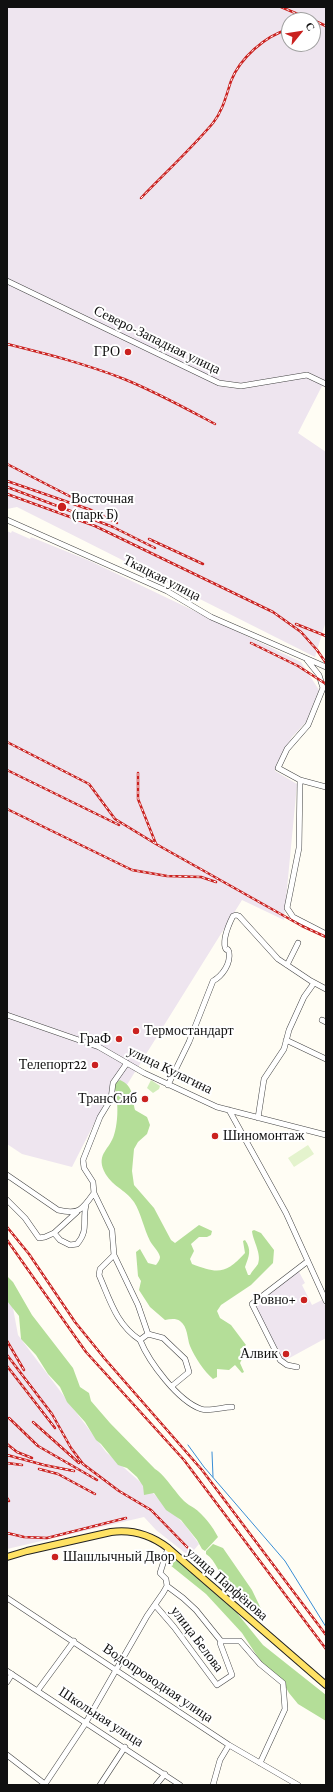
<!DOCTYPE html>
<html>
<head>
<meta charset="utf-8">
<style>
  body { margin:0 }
  #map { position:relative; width:333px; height:1792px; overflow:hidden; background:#fffdf4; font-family:"Crimson Pro",serif }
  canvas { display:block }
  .frame { position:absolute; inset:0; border:8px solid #101010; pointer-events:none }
  .north { position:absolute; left:281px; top:12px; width:40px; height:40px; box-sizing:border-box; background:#fff; border:1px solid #9f9f9f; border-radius:50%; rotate:60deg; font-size:11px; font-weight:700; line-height:16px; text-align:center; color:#101010 }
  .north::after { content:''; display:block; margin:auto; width:14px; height:18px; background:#ca211f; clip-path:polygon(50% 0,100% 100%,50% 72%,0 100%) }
</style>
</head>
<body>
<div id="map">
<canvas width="333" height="1792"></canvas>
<div class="frame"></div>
<div class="north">С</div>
</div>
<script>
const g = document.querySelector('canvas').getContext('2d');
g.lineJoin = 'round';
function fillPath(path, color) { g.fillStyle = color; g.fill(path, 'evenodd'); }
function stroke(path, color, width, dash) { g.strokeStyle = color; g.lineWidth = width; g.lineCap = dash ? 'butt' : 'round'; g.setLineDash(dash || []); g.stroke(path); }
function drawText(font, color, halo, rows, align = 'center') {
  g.font = font + ' "Crimson Pro",serif'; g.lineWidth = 4; g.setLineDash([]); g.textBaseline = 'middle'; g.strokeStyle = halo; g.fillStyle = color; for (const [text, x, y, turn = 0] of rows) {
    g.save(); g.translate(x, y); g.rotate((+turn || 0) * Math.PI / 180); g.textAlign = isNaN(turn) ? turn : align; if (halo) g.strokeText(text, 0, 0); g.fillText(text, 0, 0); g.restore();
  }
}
const industrial = new Path2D(`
  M7,7H326V387L322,386L298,433L326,452V621L315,657L17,507L7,509ZM289,20H313V44H289Z
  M7,531L11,533L12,531L30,539L31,537L90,561L301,662L319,690L306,722L292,737L276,765L275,771L297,784L284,920L242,900L115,1104L106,1100L72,1167L22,1154L7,1144Z
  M298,1270L305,1283L302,1285L312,1305L322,1300L326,1307V1338L284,1361L254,1304Z
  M7,1301L13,1308L18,1335L106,1452L154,1494L185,1525L199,1544L189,1556L156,1530L144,1517L7,1549Z`);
const green = new Path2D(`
  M151,1080L160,1086L159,1089L153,1093L147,1088Z`);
const forest = new Path2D(`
  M120,1080C134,1086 132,1098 135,1110L147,1117L150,1125L147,1134L138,1142L134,1149L132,1171L134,1185L154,1208L171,1240L175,1243L199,1225L212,1231L211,1235L207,1237H199L191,1244L194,1251L190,1259L192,1264C218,1274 226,1274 245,1253L243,1241L245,1240C252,1250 249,1256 245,1267L248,1275H250C252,1271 256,1267 258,1264C262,1254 253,1241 252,1231L254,1230L261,1233L274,1250L273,1263L251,1285L221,1305L217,1311L220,1318L231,1325L246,1345L240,1349L242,1359L240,1363L244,1372L242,1373L235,1365L229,1370L217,1369V1377L213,1379C204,1371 195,1358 190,1346C187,1338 188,1327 180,1321C176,1318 170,1319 165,1320L150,1307L139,1290L141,1281L138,1276L136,1252L140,1249L148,1263L156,1265C158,1262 160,1260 160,1257C159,1252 153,1246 150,1241C144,1229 141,1213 134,1202C125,1189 111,1186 104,1171C96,1154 110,1149 114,1135C117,1125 118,1113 117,1102C116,1096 117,1093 114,1088L116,1083Z
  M7,1276L13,1282L32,1315L73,1368L80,1387L89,1393L91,1401L110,1423L155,1469C163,1473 176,1493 184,1501C187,1504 191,1506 194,1508C203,1514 213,1527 218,1537L205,1551L202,1549L197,1540L181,1520L166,1510L154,1493L144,1495L143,1486L137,1477L127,1468L118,1465L101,1444L96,1440L85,1422L67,1402L60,1387L48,1374L36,1355L21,1339L19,1316L7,1301Z
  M213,1544L223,1548L252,1590L264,1615L263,1617L252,1612C250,1607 249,1600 246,1594C242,1588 235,1590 230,1586C220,1577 216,1560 206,1554V1551Z
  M177,1560L237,1613L263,1645L326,1695V1721L298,1704L289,1693L283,1682L263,1665L242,1633L206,1594L170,1565Z`);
const pitch = new Path2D(`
  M308,1145L314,1154L294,1167L288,1158Z`);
const stream = new Path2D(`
  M188,1445L204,1467L285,1561L326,1627
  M212,1452L213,1477`);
const minor = new Path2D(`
  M7,281L219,383L241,386L307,375L326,384
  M7,520L167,591L211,617L326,667
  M307,660L319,675L323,688L308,725L287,749L278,768L300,780L326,787
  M300,780L299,848L287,908L293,917L326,934
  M287,965L298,943
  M7,1015L99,1047L144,1073L217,1107L326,1135
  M322,1020L326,1022
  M286,1040L326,1059
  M127,1063L113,1083L111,1099L100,1117L83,1160L84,1168L93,1182L94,1193L112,1230L114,1255L138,1305L148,1334L140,1340C149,1362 178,1401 201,1409C209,1412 223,1407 232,1407
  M168,1085L189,1042L213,981C222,976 231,964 229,952C227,946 227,953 225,947C223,938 229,924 233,916L236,915L239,916L278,959L311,981L326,989
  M229,1110L286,1213L326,1301
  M258,1118L264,1079L284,1049L289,1030L304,997L314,983
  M7,1175L58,1210C79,1215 82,1210 94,1193
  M7,1200L25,1218L39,1238L45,1237L54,1233
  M77,1212L54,1233L60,1240L70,1245L77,1244C89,1230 82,1222 86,1205
  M114,1255L100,1269L99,1275C110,1300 116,1324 140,1340
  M148,1334L163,1338L185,1359L189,1372L172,1386
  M297,1367L287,1365L280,1360L252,1304L308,1261
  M167,1586L183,1598L196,1610L221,1641
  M7,1598L229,1745L298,1785
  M155,1605L174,1627L217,1685L232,1675L220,1643L222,1641H240L260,1664L283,1683L285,1709L260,1763
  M7,1671L180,1785
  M7,1682L12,1674
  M38,1690L74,1641
  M7,1755L46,1785
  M45,1784L85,1724L147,1616L163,1593L167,1586L166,1579L160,1573L168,1548
  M100,1785L125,1747
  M156,1785L165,1774
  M213,1785L220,1760L229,1745`);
const major = new Path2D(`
  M7,1557L27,1551L111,1532C133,1529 151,1535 168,1548L326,1685`);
const rail = new Path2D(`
  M281,7L312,20
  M313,20L326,26
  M141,198C165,173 191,149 213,123C223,110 226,96 231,81C240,58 265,36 289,29
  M7,344C47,354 86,364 124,379C156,392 185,408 215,424
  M7,464L83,503
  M7,481L91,510L117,523
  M7,487L113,527L155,548
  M7,494L95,526L273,612L301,632L317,650L326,663
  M149,539L203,564
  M296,624L326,636
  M251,643L298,666L326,684
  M7,742L89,784L115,819L156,844L302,926L326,937
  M7,770L119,825
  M138,773V799L156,844
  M7,809L132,870L167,876L201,877L216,882
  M7,1227L29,1254L75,1322L105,1359L202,1470L326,1635
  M7,1240L86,1352L184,1460L326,1649
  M7,1341L24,1370
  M7,1355L52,1414L71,1448L83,1464L119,1491L151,1510L189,1549
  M7,1366L55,1428
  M9,1418L38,1446L97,1480
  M33,1422L79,1463
  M7,1444L17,1452L32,1458
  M7,1455L44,1465L74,1471
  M7,1463L22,1465
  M39,1469L58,1474L95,1494
  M7,1498L9,1501
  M7,1533L24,1537L47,1538L126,1518`);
const markers = [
  [128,352,4,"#ca211f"],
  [62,507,5,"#ca211f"],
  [136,1031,4,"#ca211f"],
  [119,1039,4,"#ca211f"],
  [95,1065,4,"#ca211f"],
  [145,1099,4,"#ca211f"],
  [215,1136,4,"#ca211f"],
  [304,1300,4,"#ca211f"],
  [286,1354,4,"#ca211f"],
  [55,1557,4,"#ca211f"]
];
const streetNames = [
  ["Северо-Западная улица",157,340,26],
  ["Ткацкая улица",162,578,27],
  ["улица Кулагина",170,1070,26],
  ["улица Парфёнова",227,1584,41],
  ["улица Белова",197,1639,53],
  ["Водопроводная улица",158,1683,34],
  ["Школьная улица",101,1717,33]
];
const poiNames = [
  ["ГРО",120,352],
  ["Восточная",71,499,"left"],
  ["(парк Б)",71,515,"left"],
  ["Термостандарт",144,1031,"left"],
  ["ГраФ",111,1039],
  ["Телепорт22",87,1065],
  ["ТрансСиб",137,1099],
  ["Шиномонтаж",223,1136,"left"],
  ["Ровно+",296,1300],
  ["Алвик",278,1354],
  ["Шашлычный Двор",63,1557,"left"]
];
fillPath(industrial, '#eee5ef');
fillPath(green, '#d1edba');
fillPath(forest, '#b4de98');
fillPath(pitch, '#e4f3cd');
stroke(stream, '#388dd5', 1);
stroke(minor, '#434343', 6);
stroke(major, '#212121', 8);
stroke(minor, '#fff', 5);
stroke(major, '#ffe264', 6);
stroke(rail, '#ca211f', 2.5);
stroke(rail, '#fff', 1, [3]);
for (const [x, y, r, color] of markers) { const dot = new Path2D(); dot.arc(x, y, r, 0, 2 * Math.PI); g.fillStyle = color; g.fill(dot); stroke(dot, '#fff', 1.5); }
drawText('14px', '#101010', '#fff', streetNames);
drawText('14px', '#101010', '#fff', poiNames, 'right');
</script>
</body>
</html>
